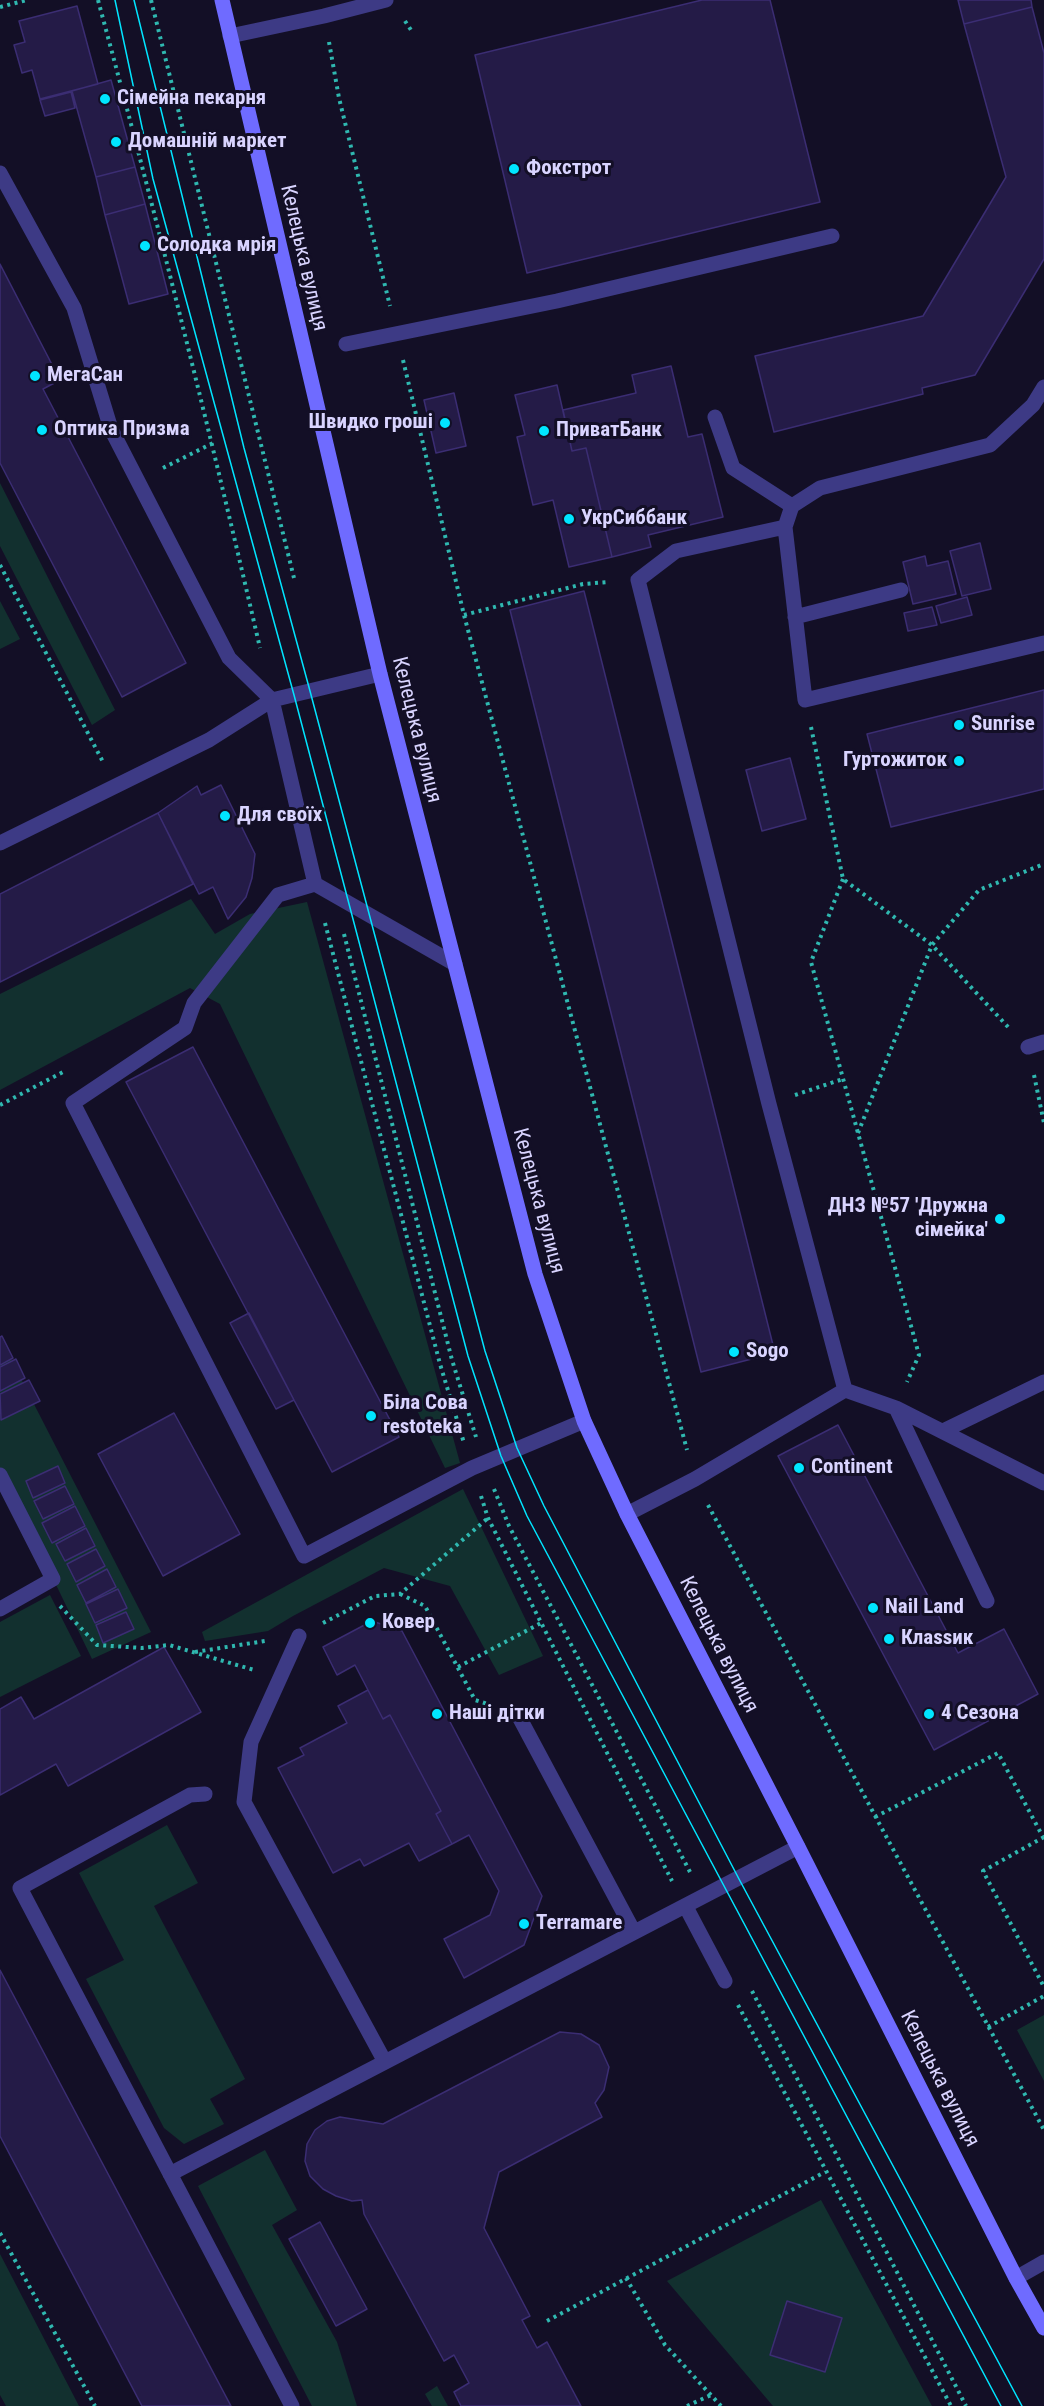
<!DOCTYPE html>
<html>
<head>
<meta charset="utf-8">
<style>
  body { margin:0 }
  canvas { display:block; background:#130f26 }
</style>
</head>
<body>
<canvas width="1044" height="2406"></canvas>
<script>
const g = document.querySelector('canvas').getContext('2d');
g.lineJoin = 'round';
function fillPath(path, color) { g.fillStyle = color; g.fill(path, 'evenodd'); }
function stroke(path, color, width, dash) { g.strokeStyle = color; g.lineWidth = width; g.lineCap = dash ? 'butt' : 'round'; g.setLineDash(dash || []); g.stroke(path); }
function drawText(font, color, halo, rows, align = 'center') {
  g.font = font + ' "Roboto Condensed",sans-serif'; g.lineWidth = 6; g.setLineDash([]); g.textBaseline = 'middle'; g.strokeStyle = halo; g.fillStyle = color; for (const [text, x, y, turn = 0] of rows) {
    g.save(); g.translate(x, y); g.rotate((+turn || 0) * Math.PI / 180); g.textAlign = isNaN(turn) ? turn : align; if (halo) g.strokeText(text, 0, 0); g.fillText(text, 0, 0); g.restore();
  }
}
const green = new Path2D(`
  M0,483L115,710L92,725L0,546Z
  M0,601L20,639L0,649Z
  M191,899L215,934L250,914L307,902L460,1463L445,1468L220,1004L190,988L0,1090V994Z
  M0,1338L151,1632L92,1659L0,1469Z
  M463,1489L543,1656L499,1675L450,1586L384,1568L293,1616L268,1631L205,1641L202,1632Z
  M50,1595L81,1656L0,1697V1622Z
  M167,1825L198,1883L154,1906L245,2079L210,2099L224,2124L184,2144L164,2128L86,1979L124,1960L79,1873Z
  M1044,2015V2081L1017,2030Z
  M265,2150L297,2210L272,2225L337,2342L357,2406H312L198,2186Z
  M821,2200L932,2406H773L667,2281Z
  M0,2254L79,2406H6L0,2395Z
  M437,2386L448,2406H432L425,2394Z`);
const building = new Path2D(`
  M702,0H770L820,202L527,273L475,55Z
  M958,0H1031L1032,7L964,24Z
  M77,6L98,84L40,99L32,70L22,73L14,45L25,42L19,21Z
  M1032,7L1044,53V259L975,375L922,388L923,394L774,432L755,356L923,316L1006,177L964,24Z
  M111,80L135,167L96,177L72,91Z
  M71,92L75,108L45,116L40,100Z
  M135,167L145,204L105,215L96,177Z
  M145,204L168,294L129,304L105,215Z
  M0,264L60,380L43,389L186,663L122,697L0,463Z
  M671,366L688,437L702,434L723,517L648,535L651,547L612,557L586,448L572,451L563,410L636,393L632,375Z
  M557,385L572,451L586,448L612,557L569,567L553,500L533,505L517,437L525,435L515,395Z
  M454,393L466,446L436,453L424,400Z
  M980,543L991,589L962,596L950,551Z
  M925,556L927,566L948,561L956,594L913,604L903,562Z
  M584,591L775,1353L701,1372L510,610Z
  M967,597L972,615L941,623L936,606Z
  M932,607L937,625L908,631L904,613Z
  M1044,690V789L891,827L867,734Z
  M790,758L806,819L762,831L746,770Z
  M221,785L255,854L252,878L246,897L228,919L213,887L199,894L158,813L197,786L201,795Z
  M158,813L193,884L0,982V894Z
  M193,1047L399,1437L332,1472L126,1082Z
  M249,1313L294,1400L276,1409L230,1323Z
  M2,1336L13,1358L0,1365V1337Z
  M16,1359L25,1378L0,1391V1367Z
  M29,1380L40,1401L1,1420L0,1394Z
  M174,1413L240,1534L163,1576L98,1454Z
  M838,1425L958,1653L1004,1629L1038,1694L934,1750L778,1456Z
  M58,1466L65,1483L33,1498L26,1481Z
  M65,1486L74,1504L43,1519L34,1501Z
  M75,1506L85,1526L52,1543L42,1523Z
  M86,1528L95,1546L65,1561L56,1544Z
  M96,1549L105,1566L76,1582L67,1564Z
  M107,1569L116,1587L86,1603L77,1585Z
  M118,1589L127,1608L95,1623L86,1604Z
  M126,1612L134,1629L103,1643L96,1625Z
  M372,1621L402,1631L542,1896L524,1945L464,1978L444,1939L490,1915L499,1891L469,1835L452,1844L436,1814L441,1811L390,1715L383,1719L355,1665L337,1675L323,1647Z
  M164,1647L201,1712L68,1786L56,1764L0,1795V1709L21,1697L34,1719Z
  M368,1690L383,1719L390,1715L441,1811L436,1814L452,1844L419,1861L409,1843L364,1866L360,1859L333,1873L278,1768L304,1755L300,1748L347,1723L338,1706Z
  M0,1970L231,2406H142L0,2136Z
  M560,2032L581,2034L599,2045L609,2067L604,2090L595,2103L602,2117L499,2172L484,2228L530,2316L522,2320L537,2348L547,2342L581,2406H461L454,2392L469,2383L454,2355L444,2361L364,2214L362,2200L352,2201L336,2196L323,2189L310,2176L305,2161L307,2144L315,2130L327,2121L340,2117L383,2124Z
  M320,2222L367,2309L336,2326L289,2239Z
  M787,2301L842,2318L825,2372L770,2355Z`);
const path = new Path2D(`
  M98,0C156,215 210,431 260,648
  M151,0L294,578
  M0,7L27,0
  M405,21L411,30
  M329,42L339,98L390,306
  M403,360L464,615L687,1450
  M163,468L213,443
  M0,565L103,762
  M464,615L583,584L609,582
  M811,727L843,879L932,945L1009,1028
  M843,879L811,962L919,1355L907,1382
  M325,923L440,1364L464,1443
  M344,934L452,1360L476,1437
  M1034,1075L1044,1123
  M795,1095L843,1079
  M0,1105L63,1072
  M858,1133L932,945L979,890L1044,864
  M494,1489L509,1526L690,1872
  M481,1496L488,1518L672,1881
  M708,1505L1044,2130
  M400,1594L425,1606L475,1700L491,1705
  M60,1606L97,1645L142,1648L169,1645L254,1670
  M323,1623L375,1596L400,1594L488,1518
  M195,1652L265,1641
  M458,1667L541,1623
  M875,1817L998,1753L1043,1837
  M1044,1837L983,1871L1044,1987
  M752,1991L966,2406
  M738,2005L951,2406
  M988,2027L1044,1996
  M0,2233L95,2406
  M626,2278L665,2345L721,2406
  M547,2321L825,2172
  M687,2406L711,2395`);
const service = new Path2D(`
  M230,36L324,16L386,0
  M0,173L74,308L111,429L229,658L272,700L315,884L278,895L194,1003L185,1028L73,1103L304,1556L472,1468L584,1421
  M346,344L557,301L832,236
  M715,417L733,468L792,506
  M785,527L805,700L1044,643
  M795,617L901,590
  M0,843L209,740L272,700L380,674
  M315,884L455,964
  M1028,1047L1044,1042
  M845,1390L769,1104L638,580L676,551L785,527L792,506L820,488L990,445L1033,405L1044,387
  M896,1408L987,1601
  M943,1431L1044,1382
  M0,1475L53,1579L0,1609
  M627,1514L695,1479L845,1390L896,1408L1044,1483
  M299,1636L251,1742L244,1802L385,2062
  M517,1713L634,1932
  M205,1794L190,1795L20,1888L292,2406
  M686,1907L725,1981
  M170,2174L798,1847
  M1016,2278L1044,2262`);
const secondary = new Path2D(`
  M222,0L380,674L535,1274L584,1421L627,1514L798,1847L1016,2278L1044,2328`);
const tram = new Path2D(`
  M115,0L153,179L294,695L468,1356L501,1456L527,1516L1001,2406
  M134,0L244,448L310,691L485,1351L517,1448L544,1506L739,1879L1022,2406`);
const markers = [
  [105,99,6,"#00e5ff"],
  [116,142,6,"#00e5ff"],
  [514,169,6,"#00e5ff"],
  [145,246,6,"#00e5ff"],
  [35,376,6,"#00e5ff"],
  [445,423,6,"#00e5ff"],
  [42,430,6,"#00e5ff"],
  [544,431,6,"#00e5ff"],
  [569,519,6,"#00e5ff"],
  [959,725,6,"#00e5ff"],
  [959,761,6,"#00e5ff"],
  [225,816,6,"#00e5ff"],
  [1000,1219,6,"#00e5ff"],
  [734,1352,6,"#00e5ff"],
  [371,1416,6,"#00e5ff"],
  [799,1468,6,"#00e5ff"],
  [873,1608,6,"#00e5ff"],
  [370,1623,6,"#00e5ff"],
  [889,1639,6,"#00e5ff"],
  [437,1714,6,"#00e5ff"],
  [929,1714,6,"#00e5ff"],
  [524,1924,6,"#00e5ff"]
];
const poiNames = [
  ["Сімейна пекарня",117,99],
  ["Домашній маркет",128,142],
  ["Фокстрот",526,169],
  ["Солодка мрія",157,246],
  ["МегаСан",47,376],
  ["Швидко гроші",433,423,"right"],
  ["Оптика Призма",54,430],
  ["ПриватБанк",556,431],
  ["УкрСиббанк",581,519],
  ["Sunrise",971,725],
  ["Гуртожиток",947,761,"right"],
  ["Для своїх",237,816],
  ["ДНЗ №57 'Дружна",988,1207,"right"],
  ["сімейка'",988,1231,"right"],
  ["Sogo",746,1352],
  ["Біла Сова",383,1404],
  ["restoteka",383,1428],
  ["Continent",811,1468],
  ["Nail Land",885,1608],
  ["Ковер",382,1623],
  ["Клаssик",901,1639],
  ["Наші дітки",449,1714],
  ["4 Сезона",941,1714],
  ["Terramare",536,1924]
];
const streetNames = [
  ["Келецька вулиця",303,258,77],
  ["Келецька вулиця",416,730,76],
  ["Келецька вулиця",538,1201,75],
  ["Келецька вулиця",718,1645,63],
  ["Келецька вулиця",939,2079,63]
];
fillPath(green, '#12302f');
fillPath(building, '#241b47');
stroke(building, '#3b2d73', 1.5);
stroke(path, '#2fb8b0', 4, [3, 4.5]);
stroke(service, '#3d3a85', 15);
stroke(secondary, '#6f6bff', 15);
stroke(tram, '#00e5ff', 1.5);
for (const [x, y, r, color] of markers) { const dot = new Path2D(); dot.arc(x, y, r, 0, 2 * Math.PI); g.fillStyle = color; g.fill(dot); stroke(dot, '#130f26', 2); }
drawText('bold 21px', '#d9d4ff', '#130f26', poiNames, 'left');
drawText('21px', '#d9d4ff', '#130f26', streetNames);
</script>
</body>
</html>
